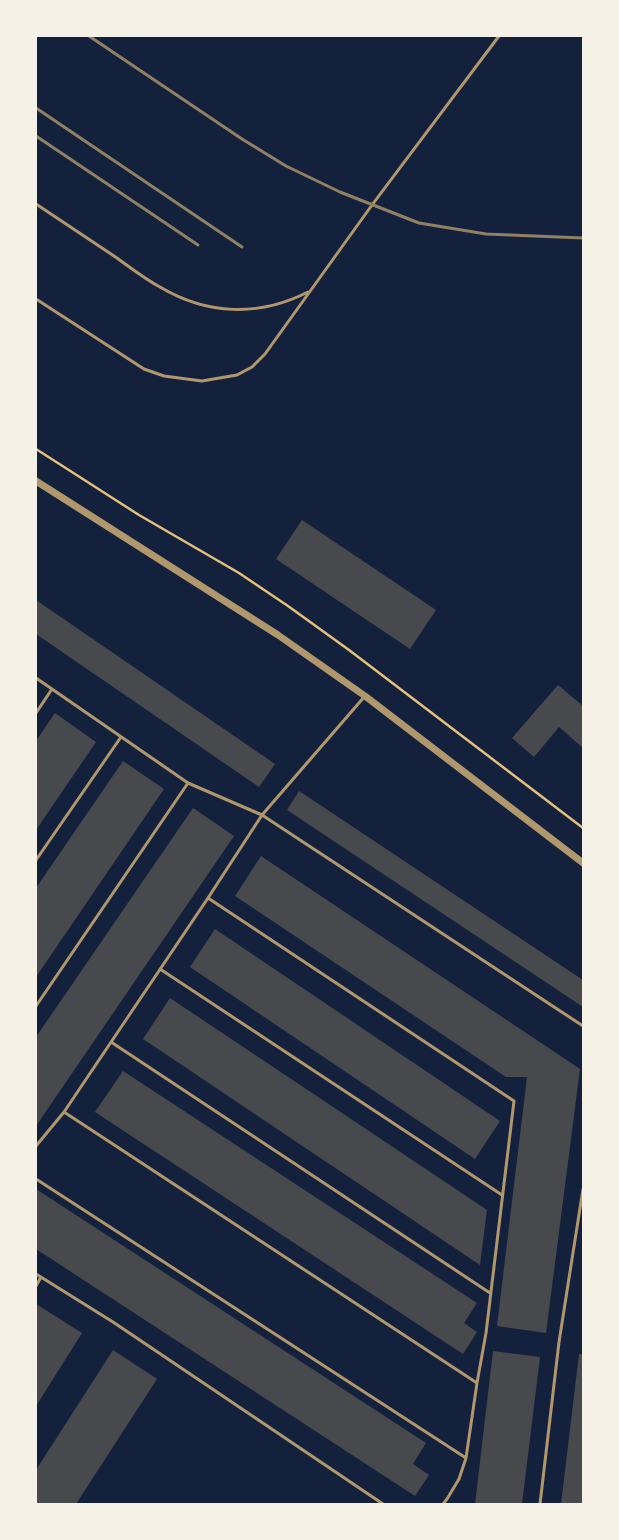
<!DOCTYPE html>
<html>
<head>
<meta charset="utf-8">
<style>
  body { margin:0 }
  #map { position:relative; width:619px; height:1540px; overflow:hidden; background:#14213d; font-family:Helvetica,sans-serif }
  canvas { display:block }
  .frame { position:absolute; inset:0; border:37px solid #f6f1e7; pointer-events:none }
</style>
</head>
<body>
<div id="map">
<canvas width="619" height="1540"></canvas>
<div class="frame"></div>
</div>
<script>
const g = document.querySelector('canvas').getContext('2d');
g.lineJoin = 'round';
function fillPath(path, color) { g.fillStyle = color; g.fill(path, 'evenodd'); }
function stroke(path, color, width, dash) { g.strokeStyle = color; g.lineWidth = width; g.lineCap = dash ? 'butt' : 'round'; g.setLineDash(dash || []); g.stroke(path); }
const building = new Path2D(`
  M302,520L436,610L410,649L276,559Z
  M36,600L275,764L259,787L36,634Z
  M558,685L583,706V748L559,727L534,757L512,738Z
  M55,713L96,742L36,830V741Z
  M123,761L164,789L36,977V888Z
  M299,791L583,980V1007L287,810Z
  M193,808L234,836L36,1126V1037Z
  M261,856L580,1069L546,1333L497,1326L527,1077H506L235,896Z
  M215,929L500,1121L475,1159L190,967Z
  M170,998L487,1210L480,1265L143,1039Z
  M123,1071L477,1303L464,1323L477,1332L463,1354L95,1112Z
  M36,1189L426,1443L413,1464L429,1475L415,1496L36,1249Z
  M36,1304L82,1333L36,1406Z
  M113,1350L157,1379L76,1504H36V1470Z
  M493,1351L540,1357L522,1504H475Z
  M579,1354H583V1504H561Z`);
const path = new Path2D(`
  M36,449L139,515L239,573L288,606L349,650L583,828`);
const service = new Path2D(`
  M36,204C63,222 90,240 117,258C131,268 145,279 160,287C207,315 259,317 308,292
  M36,299L144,369L164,376L202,381L237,375L252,367L265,354L372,205L499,36
  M36,678L188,783L262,815L583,1026
  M36,713L52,689
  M36,860L121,737
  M208,898L514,1101L486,1333L477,1383L466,1458L459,1479L447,1499L443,1504
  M160,969L502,1195
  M36,1006L188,783
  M111,1042L490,1293
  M64,1112L477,1383
  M36,1146L64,1112L208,898L262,815L365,696
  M36,1179L466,1458
  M36,1274L113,1322L383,1504
  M36,1286L41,1277
  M540,1504L559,1342L583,1189`);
const tertiary = new Path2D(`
  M36,481L278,635L365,696L583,863`);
const rail = new Path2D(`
  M89,36L242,139L286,166L340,192L419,223L486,234L583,238
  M36,108L242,247
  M36,136L198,245`);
fillPath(building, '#48494c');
stroke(path, '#e5c07b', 2.5);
stroke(service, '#b1986c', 3);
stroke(tertiary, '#b1986c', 7);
stroke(rail, '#918062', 3);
</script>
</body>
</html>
